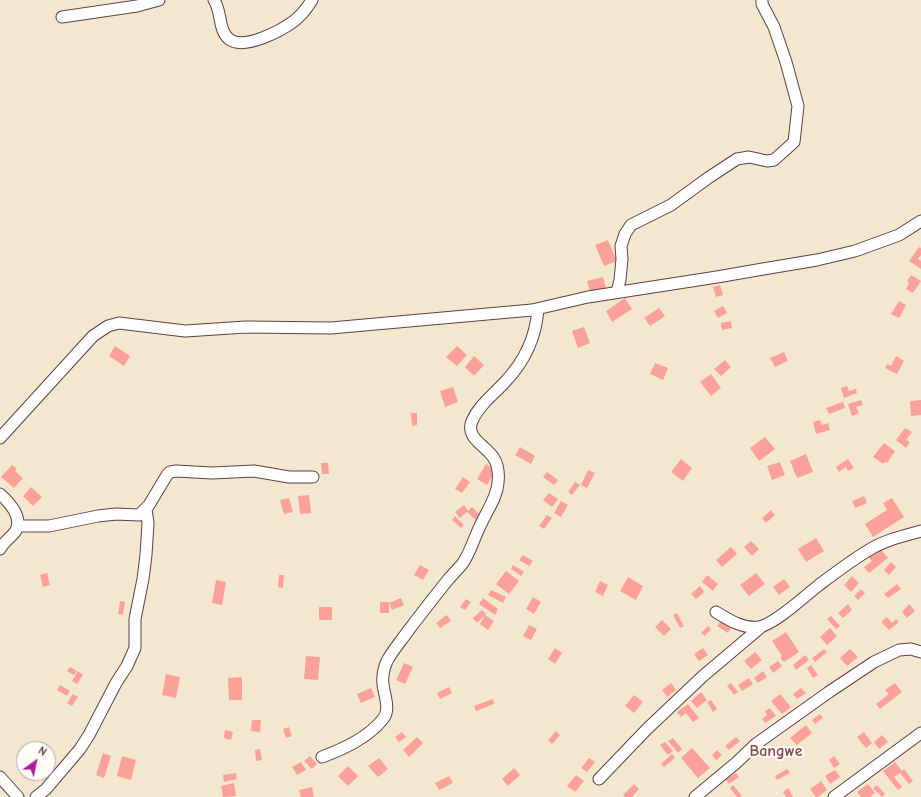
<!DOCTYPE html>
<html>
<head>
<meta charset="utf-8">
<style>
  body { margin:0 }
  #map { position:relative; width:921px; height:797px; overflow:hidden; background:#f3e8cf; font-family:"Comic Neue",sans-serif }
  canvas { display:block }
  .north { position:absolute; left:16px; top:741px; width:40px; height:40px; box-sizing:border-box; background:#fdfcf7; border:1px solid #b5a4a5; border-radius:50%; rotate:33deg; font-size:11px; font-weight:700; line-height:16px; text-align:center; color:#4a1f2b }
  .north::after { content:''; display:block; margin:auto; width:14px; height:18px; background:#b5179e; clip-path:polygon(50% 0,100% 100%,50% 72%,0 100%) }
</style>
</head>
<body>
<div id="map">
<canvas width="921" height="797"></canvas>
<div class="north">N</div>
</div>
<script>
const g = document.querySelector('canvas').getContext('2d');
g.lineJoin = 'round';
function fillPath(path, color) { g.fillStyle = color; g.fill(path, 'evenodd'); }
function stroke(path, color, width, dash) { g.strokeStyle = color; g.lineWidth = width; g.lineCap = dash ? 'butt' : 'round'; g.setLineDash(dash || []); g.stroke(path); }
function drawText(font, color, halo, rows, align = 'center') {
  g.font = font + ' "Comic Neue",sans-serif'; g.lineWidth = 4; g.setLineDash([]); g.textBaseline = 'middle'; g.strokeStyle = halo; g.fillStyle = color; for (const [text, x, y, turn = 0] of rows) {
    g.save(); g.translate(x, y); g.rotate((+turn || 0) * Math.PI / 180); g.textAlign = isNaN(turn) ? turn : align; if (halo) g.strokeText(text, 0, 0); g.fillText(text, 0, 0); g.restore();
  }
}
const building = new Path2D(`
  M608,240L617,261L604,266L595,245Z
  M919,247L921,248V255L918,259L921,261V269L909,261Z
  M911,275L921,281L913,293L906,289L909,283L907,281Z
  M603,277L606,288L590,292L587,281Z
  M720,285L723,295L716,297L713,287Z
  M625,298L632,309L612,322L606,311Z
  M899,301L906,305L899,318L891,314Z
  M723,306L727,313L718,318L714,311Z
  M659,308L665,316L650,326L644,318Z
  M731,321L732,328L722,330L721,323Z
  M584,327L590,343L578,348L572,331Z
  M115,346L130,356L124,366L109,356Z
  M457,346L467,355L457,366L446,357Z
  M784,352L788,361L775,367L770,358Z
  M474,356L484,365L474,376L465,367Z
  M896,356L904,361L897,374L885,368L887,364L891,366Z
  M725,360L731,367L721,376L714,369Z
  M655,363L668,368L663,380L650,374Z
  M711,374L721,388L711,396L700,382Z
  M847,386L849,391L856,389L857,393L844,398L841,388Z
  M453,387L458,402L445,407L440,391Z
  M861,400L863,405L856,407L859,413L852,416L848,404Z
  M921,400V415L911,416L910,401Z
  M843,402L845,408L829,414L826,408Z
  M411,413H417V425L412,426Z
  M820,420L822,425L828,423L830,430L816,434L813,422Z
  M905,428L912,432L906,440L910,442L906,448L896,440Z
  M765,437L775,449L759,461L750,448Z
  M884,443L895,451L887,463L885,462L883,464L873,457Z
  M520,447L535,456L531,464L515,455Z
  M806,454L813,472L797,478L790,461Z
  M681,459L692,468L683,481L671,472Z
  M848,459L854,468L848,471L846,467L839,472L836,467Z
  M780,462L785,475L772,480L767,466Z
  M321,463H328L329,474H322Z
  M486,464L496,470L487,485L477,479Z
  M12,465L17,469L15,471L23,478L14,488L1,477Z
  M588,470L595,473L587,488L581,485Z
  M547,472L558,480L554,485L543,477Z
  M463,477L470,482L462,493L455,489Z
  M575,482L580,485L572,495L568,492Z
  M31,487L42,497L33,506L23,496Z
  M549,493L558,499L552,507L543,500Z
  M309,495L311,513L300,514L298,496Z
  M864,496L867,503L855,508L852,501Z
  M289,498L293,512L284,514L280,500Z
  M892,498L904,517L873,537L865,524L887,510L883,503Z
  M561,501L568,505L561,517L554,513Z
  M464,505L468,511L472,507L480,515L476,520L467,512L460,518L455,512Z
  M771,510L775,515L766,523L762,518Z
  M547,515L552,518L544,529L539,526Z
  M455,516L464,525L461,528L452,520Z
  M816,538L824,551L806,562L798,549Z
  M751,541L759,549L752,556L744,547Z
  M731,547L737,554L722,567L716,560Z
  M881,550L888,558L869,573L864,567L872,561L868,557L874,552L877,554Z
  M523,555L533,561L529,566L519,560Z
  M891,562L896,567L889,575L884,570Z
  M420,565L429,570L423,580L414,575Z
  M513,565L524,572L521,576L511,569Z
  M506,571L519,581L509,594L496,584Z
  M47,573L50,585L43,587L40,575Z
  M756,573L765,584L749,596L740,585Z
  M279,575H284L283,588L278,587Z
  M707,575L718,584L713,591L702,582Z
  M852,576L859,583L851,592L844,585Z
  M628,577L643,586L636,600L620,591Z
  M784,579L790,587L779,595L773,587Z
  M216,580L226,582L222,605L212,603Z
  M600,581L608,585L603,596L595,592Z
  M897,584L901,589L888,598L884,594Z
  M700,586L704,592L696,599L691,594Z
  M861,589L865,593L858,600L854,596Z
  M491,590L506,597L503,603L488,595Z
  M533,597L541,602L534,614L526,609Z
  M401,598L404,605L392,610L389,603Z
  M483,598L498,609L495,615L479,604Z
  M466,599L471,602L465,610L460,607Z
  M120,601L125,602L123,615L118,614Z
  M380,602H389V613H380Z
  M848,604L852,610L843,618L838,613Z
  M909,604L915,611L907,618L902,612Z
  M319,607H332V620H319Z
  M482,610L486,614L477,623L473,618Z
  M677,613L684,626L680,628L673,615Z
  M447,615L451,621L440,628L436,623Z
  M485,615L494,621L488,630L480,624Z
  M831,616L840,626L836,629L827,619Z
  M887,617L892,623L896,619L899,622L889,630L881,622Z
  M662,620L671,629L664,636L655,627Z
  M721,621L731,628L728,633L717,626Z
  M529,625L537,629L531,640L523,636Z
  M708,626L711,629L705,636L701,633Z
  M830,628L837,636L827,645L820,637Z
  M786,632L799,652L784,662L780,658L782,656L772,641Z
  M555,648L562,653L555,664L548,659Z
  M703,648L708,655L699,661L694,654Z
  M824,649L827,652L815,662L812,658Z
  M850,649L858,657L847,666L840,658Z
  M755,652L762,660L751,669L744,661Z
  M805,655L809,660L796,670L793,665Z
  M306,656L320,657L318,680L304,679Z
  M778,661L782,666L773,673L769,667Z
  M404,663L413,667L405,684L396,680Z
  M811,665L818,675L813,678L807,668Z
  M70,667L77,671L74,675L67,671Z
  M78,671L83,675L77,684L72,681Z
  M763,671L767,677L758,683L754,678Z
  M166,674L180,677L176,698L162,695Z
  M242,677V700H229L228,678Z
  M749,678L753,684L742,691L738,685Z
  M671,683L676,690L667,697L662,690Z
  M731,683L738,692L734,695L727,686Z
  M895,683L902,692L880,709L876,704L889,694L885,690Z
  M60,685L70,691L67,696L57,690Z
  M449,687L452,693L440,699L437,693Z
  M371,688L375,697L361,703L357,694Z
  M801,688L806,693L797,699L793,694Z
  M701,692L707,700L697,708L691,701Z
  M73,694L78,697L72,706L67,703Z
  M780,694L791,707L782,714L771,701Z
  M634,695L643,702L634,713L625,706Z
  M493,699L494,704L476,711L474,706Z
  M711,700L717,709L713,712L707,702Z
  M688,704L699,718L693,722L686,713L681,717L677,712Z
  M770,708L776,716L765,723L762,719L767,715L765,711Z
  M820,714L823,718L815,724L812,720Z
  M252,720H261L260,732L251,731Z
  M806,725L812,733L797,745L790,738Z
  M289,727L292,736L286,738L283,729Z
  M225,730L233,732L231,740L224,738Z
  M556,731L560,735L552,744L548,740Z
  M402,732L406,737L399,742L395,737Z
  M864,732L872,743L866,748L857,737Z
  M882,735L888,742L879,749L874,742Z
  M417,737L423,743L409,757L403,750Z
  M736,737L740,741L729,750L725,746Z
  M673,738L682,749L678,753L668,741Z
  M665,742L673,751L668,755L660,745Z
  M692,748L710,768L698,778L681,758Z
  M260,749L262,760L256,761L255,750Z
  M717,750L722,755L716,760L712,755Z
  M103,753L111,756L104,778L96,775Z
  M672,754L675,758L664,767L661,764Z
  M122,756L136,760L131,780L117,776Z
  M310,756L317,764L312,769L304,761Z
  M834,756L840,764L834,768L829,760Z
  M379,758L388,769L378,777L368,766Z
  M589,758L595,762L587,772L581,768Z
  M301,762L306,770L297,775L292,767Z
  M895,762L902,771L904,769L913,781L909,784L900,773L894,777L902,787L898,790L883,771Z
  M348,766L358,776L348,786L338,776Z
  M514,768L520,775L508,786L502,779Z
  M787,769L790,773L777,780L775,776Z
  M835,770L840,777L830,784L825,776Z
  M236,773L237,779L224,782L223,775Z
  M736,773L739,777L729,784L726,779Z
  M576,775L584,781L575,792L567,786Z
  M449,776L453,783L439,790L435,783Z
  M821,781L827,790L818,797H816L810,789Z
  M234,783L236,796L223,797L221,786Z
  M634,784L639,789L632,797H625L623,795Z
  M868,784L875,793L870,797H861L857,792Z
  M733,785L742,796L740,797H737L730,788Z
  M877,785L885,794L882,797L873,788Z
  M312,787L314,797H301L299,790Z
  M788,788L793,797H786L783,792Z`);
const minor = new Path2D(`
  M214,0C222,12 218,30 229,39C244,51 282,30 294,21C302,15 307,8 312,0
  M62,17L137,6L159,0
  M617,292L620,280L622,259L621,246L625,234L631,225L671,205L708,178L737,159L749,157L767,161L774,160L794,142L798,106L786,62L774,27L762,4V0
  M0,438L93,336L108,326L119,323L185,331L246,327L331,328L532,310L588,297L717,277L763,269L817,260L855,251L899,235L921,221
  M0,494C10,503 24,518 15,532C10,538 4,542 0,549
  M18,526H49L98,516L116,514L139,515L149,505L167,475L170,472L176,471L212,473L254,471L289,477H313
  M716,612C729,620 743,629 759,627C775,624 805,596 819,585C835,573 852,560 869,550C885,540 903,536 921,531
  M322,757C343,749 368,738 383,719C391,710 384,695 383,684C382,677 384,667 387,661C393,650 401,641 408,631C421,614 434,597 447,581C452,575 458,569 463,563C471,551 475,535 482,522C488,509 497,497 498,483C499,474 498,464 493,457C485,445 465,438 472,421C479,405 494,394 505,382C525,361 536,337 538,309
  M0,777L18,797
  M599,779L647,729L703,676L761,627
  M36,797L46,789L80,749L89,735L116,683L127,666L135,648V619L143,579L146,555L148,523L146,509
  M695,797L736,763L756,744L829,692L874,662L899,650L911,649L921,652
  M834,797L921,733`);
const neighbourhoodNames = [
  ["Bangwe",776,751]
];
fillPath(building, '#fba199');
stroke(minor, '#633d44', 13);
stroke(minor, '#fff', 11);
drawText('bold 16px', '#884c52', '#fdfcf7', neighbourhoodNames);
</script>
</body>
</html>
